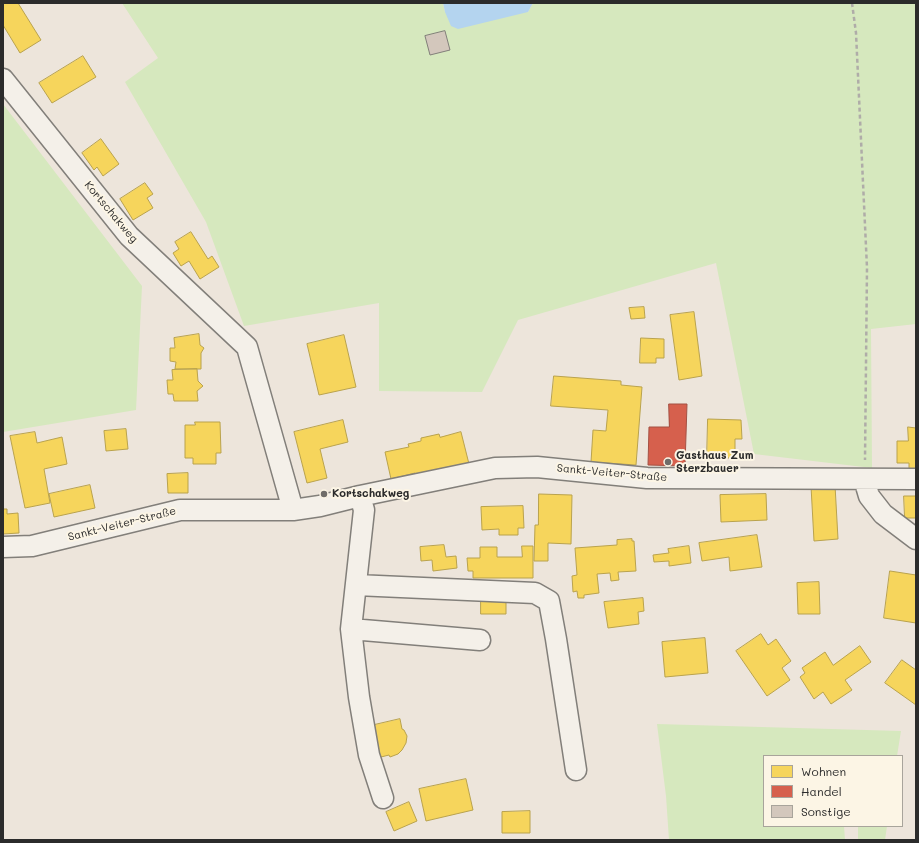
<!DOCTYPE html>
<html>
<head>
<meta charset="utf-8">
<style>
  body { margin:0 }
  #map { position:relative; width:919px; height:843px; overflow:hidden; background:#ede5db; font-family:Mali,sans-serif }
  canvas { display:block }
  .frame { position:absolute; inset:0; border:4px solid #2b2b2b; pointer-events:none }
  .legend { position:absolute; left:763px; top:755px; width:140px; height:72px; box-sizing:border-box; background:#fcf5e5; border:1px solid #a8a49b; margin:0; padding:5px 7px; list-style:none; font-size:12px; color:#2b2b2b }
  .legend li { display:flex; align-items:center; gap:8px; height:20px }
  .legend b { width:20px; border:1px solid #a8a49b }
</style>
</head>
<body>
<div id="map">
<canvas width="919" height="843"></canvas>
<div class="frame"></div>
<ul class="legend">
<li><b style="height:11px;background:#f6d55c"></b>Wohnen</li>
<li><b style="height:11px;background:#d6604d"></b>Handel</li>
<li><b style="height:11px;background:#d3c7bc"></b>Sonstige</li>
</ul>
</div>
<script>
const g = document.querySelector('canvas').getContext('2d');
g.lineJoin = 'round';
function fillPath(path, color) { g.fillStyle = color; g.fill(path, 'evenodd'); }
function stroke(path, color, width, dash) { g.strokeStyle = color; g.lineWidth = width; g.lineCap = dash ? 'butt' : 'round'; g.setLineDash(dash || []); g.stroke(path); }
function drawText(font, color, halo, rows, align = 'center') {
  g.font = font + ' Mali,sans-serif'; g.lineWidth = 4; g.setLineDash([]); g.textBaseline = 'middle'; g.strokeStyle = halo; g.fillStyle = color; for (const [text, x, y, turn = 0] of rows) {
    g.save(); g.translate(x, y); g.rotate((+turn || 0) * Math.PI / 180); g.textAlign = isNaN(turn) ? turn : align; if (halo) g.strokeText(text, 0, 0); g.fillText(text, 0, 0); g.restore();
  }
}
const green = new Path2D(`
  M122,3H443L445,12H528L533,3H916V324L871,329L872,468L754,454L716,263L518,320L482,392L379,391V303L244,326L206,222L125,82L158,58Z
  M3,104L142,286L136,410L3,432Z
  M657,724L901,731L897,756H764V826H844L845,840H669L666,796Z
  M858,826H887L885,840H858Z`);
const water = new Path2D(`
  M443,3H533L528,12L458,29L451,26L445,12Z`);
const homes = new Path2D(`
  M3,3H18L41,40L20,53L3,25Z
  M83,56L96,77L52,103L39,83Z
  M101,139L119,164L103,176L97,167L94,170L82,153Z
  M145,183L153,194L147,198L153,208L133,220L120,199Z
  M191,232L208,259L212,256L219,267L200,279L189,261L181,266L173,253L179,249L175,242Z
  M644,307L645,318L631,319L629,308Z
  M694,312L702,376L679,380L670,315Z
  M199,334L200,345L204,348L201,353V369H175L176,362L170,361V348H175L174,338Z
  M344,335L356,387L319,395L307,344Z
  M641,338L664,339V358H656V363H640Z
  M197,369L198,381L203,386L197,391L198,401H174L173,394H168L167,380H173L172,370Z
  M554,376L621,381V385L642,387L636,465L591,462L593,430L606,431L608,410L551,406Z
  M708,419L741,420L742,439H735V458H707Z
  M343,420L348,442L320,449L327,478L307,483L294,432Z
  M195,422H220L221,453H216V464H193V458H185V425H195Z
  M908,427L916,428V471H909V463H897V441H908Z
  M126,429L128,449L106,451L104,431Z
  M35,432L37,443L62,437L67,464L44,469L50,503L25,508L10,436Z
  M461,432L469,464L416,477L415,473L391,479L385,452L409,447L408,444L421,441V438L439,434L440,437Z
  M188,473V493H168L167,474Z
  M90,485L95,508L54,517L49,494Z
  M835,485L838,539L814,541L811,486Z
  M539,494L572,495L571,544L548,543V561H534L535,525H538Z
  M766,494L767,520L721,522L720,495Z
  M904,496H916V518H905Z
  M523,506L524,528H518V535H499V529L482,530L481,507Z
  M3,509H7V514L18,513L19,533L3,534Z
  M757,535L762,567L730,571L729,557L702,561L699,543Z
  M632,539V541H634L636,571L618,572L619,580L611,581L610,573L597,574L599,593L584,595V598H578L577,591L573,592L572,576L577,575L575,548L617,545V540Z
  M444,545L446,557L456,556L457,568L433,571L432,560L421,561L420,547Z
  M522,546H533V578H473V571H468L467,558H480V547H497V557H522Z
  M689,546L691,563L669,566V561L654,562L653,555L669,553L668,549Z
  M890,571L916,575V623L884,618Z
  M819,582L820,614H798L797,583Z
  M481,594H506V614H481Z
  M643,598L644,611L638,612L639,624L608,628L604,602Z
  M761,634L768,645L776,639L791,661L782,668L790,680L767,696L736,651Z
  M705,638L708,673L665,677L662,642Z
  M860,646L871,662L845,680L852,690L831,704L823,692L814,699L800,677L805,673L802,668L825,652L833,665Z
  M902,660L916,670V705L885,683Z
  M400,719L402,729L404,730L407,736L406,743L402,750L398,754L390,757L389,755L377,758L370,726Z
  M466,779L473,810L426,821L419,789Z
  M409,802L417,821L394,831L386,812Z
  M530,811V833H502V812Z`);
const shops = new Path2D(`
  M669,404H687L685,466L648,465L649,427H669Z`);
const building = new Path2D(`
  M445,31L450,50L430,55L425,36Z`);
const path = new Path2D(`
  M852,3L856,33L867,268L865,460`);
const minor = new Path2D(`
  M3,79L129,236L247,347L293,510
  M864,479L869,496L883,514L916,539
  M360,496L364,510L351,629L359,697L369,755L383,798
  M3,547L32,546L180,510H293L320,506L360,496L495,468L537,467L647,478L916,479
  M356,585L535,593L549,601L556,639L576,770
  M351,629L480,640`);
const markers = [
  [668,462,4,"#6f6c69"],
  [324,494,4,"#6f6c69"]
];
const streetNames = [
  ["Kortschakweg",111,212,50],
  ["Sankt-Veiter-Straße",612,473,5],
  ["Sankt-Veiter-Straße",122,524,-14]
];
const poiNames = [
  ["Gasthaus Zum",676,456],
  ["Sterzbauer",676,469],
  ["Kortschakweg",332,494]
];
fillPath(green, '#d6e8be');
fillPath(water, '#b4d4ef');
fillPath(homes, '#f6d55c');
stroke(homes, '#b9a24d', 1);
fillPath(shops, '#d6604d');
stroke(shops, '#a35043', 1);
fillPath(building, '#d3c7bc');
stroke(building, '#827f7a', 1);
stroke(minor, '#827f7a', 23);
stroke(path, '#afaca8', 2.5, [4, 3]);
stroke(minor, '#f4f0e9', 20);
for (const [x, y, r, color] of markers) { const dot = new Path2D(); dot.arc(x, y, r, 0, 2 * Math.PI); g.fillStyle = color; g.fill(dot); stroke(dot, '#fcf5e5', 1.5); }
drawText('11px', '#2b2b2b', '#fcf5e5', streetNames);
drawText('bold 11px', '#2b2b2b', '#fcf5e5', poiNames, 'left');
</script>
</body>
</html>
